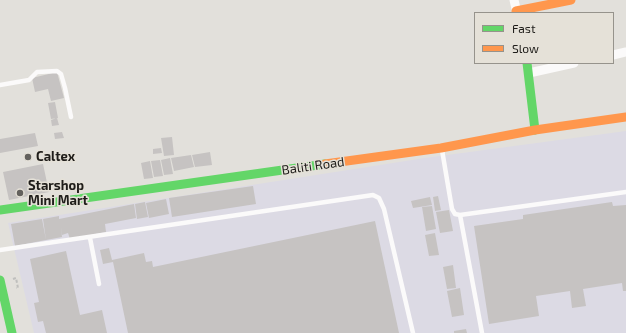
<!DOCTYPE html>
<html>
<head>
<meta charset="utf-8">
<style>
  body { margin:0 }
  #map { position:relative; width:626px; height:333px; overflow:hidden; background:#e2e0db; font-family:"Exo 2",sans-serif }
  canvas { display:block }
  .legend { position:absolute; left:474px; top:12px; width:140px; height:52px; box-sizing:border-box; background:#e5e1d8; border:1px solid #96938c; margin:0; padding:5px 7px; list-style:none; font-size:12px; color:#1f1d1a }
  .legend li { display:flex; align-items:center; gap:8px; height:20px }
  .legend b { width:20px; border:1px solid #96938c }
</style>
</head>
<body>
<div id="map">
<canvas width="626" height="333"></canvas>
<ul class="legend">
<li><b style="height:5px;background:#63d668"></b>Fast</li>
<li><b style="height:5px;background:#ff974d"></b>Slow</li>
</ul>
</div>
<script>
const g = document.querySelector('canvas').getContext('2d');
g.lineJoin = 'round';
function fillPath(path, color) { g.fillStyle = color; g.fill(path, 'evenodd'); }
function stroke(path, color, width, dash) { g.strokeStyle = color; g.lineWidth = width; g.lineCap = dash ? 'butt' : 'round'; g.setLineDash(dash || []); g.stroke(path); }
function drawText(font, color, halo, rows, align = 'center') {
  g.font = font + ' "Exo 2",sans-serif'; g.lineWidth = 3; g.setLineDash([]); g.textBaseline = 'middle'; g.strokeStyle = halo; g.fillStyle = color; for (const [text, x, y, turn = 0] of rows) {
    g.save(); g.translate(x, y); g.rotate((+turn || 0) * Math.PI / 180); g.textAlign = isNaN(turn) ? turn : align; if (halo) g.strokeText(text, 0, 0); g.fillText(text, 0, 0); g.restore();
  }
}
const industrial = new Path2D(`
  M626,131V333H34L8,223L425,158Z`);
const building = new Path2D(`
  M57,72L64,98L51,101L48,89L35,92L32,78Z
  M55,102L58,118L51,119L48,103Z
  M57,118L59,125L52,126L51,120Z
  M62,132L64,138L55,139L54,133Z
  M35,133L38,146L0,153V139Z
  M172,137L174,155L164,156L161,138Z
  M161,148L162,153L153,154V149Z
  M210,152L212,165L195,167L192,155Z
  M191,155L194,167L174,171L171,158Z
  M170,158L173,174L164,175L161,160Z
  M160,160L163,176L154,177L151,161Z
  M150,161L153,178L144,179L141,163Z
  M43,164L49,192L9,200L3,172Z
  M253,186L256,204L172,217L169,198Z
  M438,196L441,210L435,211L433,197Z
  M430,197L432,205L413,208L411,201Z
  M166,199L169,214L149,218L146,203Z
  M145,202L148,217L137,219L135,204Z
  M612,202L613,206L626,205V291H623L622,283L583,289L586,306L572,308L570,291L536,296L539,316L489,324L474,226L523,219V215Z
  M134,204L136,218L105,224L106,232L70,239L68,233L62,235L61,227L62,237L46,240L43,219L59,216V219Z
  M432,206L436,229L426,231L422,207Z
  M449,210L453,231L440,233L436,212Z
  M42,219L46,240L15,246L11,224Z
  M375,221L399,333H128L113,262L103,264L100,250L109,248L112,260L144,253L146,262L152,261L153,267Z
  M435,233L439,255L429,256L425,235Z
  M66,251L80,315L102,310L107,333H46L43,321L38,322L34,303L39,302L30,259Z
  M453,265L456,288L447,289L443,267Z
  M460,288L464,315L452,317L447,291Z
  M466,329L467,333H454V331Z`);
const path = new Path2D(`
  M13,279L16,278L18,288H16`);
const lane = new Path2D(`
  M0,85L29,80L37,72L57,71L61,74L65,88L71,117
  M442,150L452,209L455,214L460,215L626,192
  M460,215L482,333
  M90,238L99,284
  M0,250L373,195L379,198L384,209L413,333`);
const street = new Path2D(`
  M514,0L517,13
  M613,55L626,52
  M529,73L574,63`);
const fast = new Path2D(`
  M527,63L535,130
  M0,210L325,164
  M0,280L12,333`);
const slow = new Path2D(`
  M516,11L571,0
  M325,164L441,148L535,130L626,117`);
const markers = [
  [28,157,4,"#63615e"],
  [20,193,4,"#63615e"]
];
const poiNames = [
  ["Caltex",36,157],
  ["Starshop",28,186],
  ["Mini Mart",28,201]
];
const streetNames = [
  ["Baliti Road",313,166,-8]
];
fillPath(industrial, '#dcdae4');
fillPath(building, '#c6c3c2');
stroke(path, '#bfbfbd', 2, [3, 2]);
stroke(lane, '#fbfafa', 4.5);
stroke(street, '#fbfafa', 9);
stroke(fast, '#63d668', 9);
stroke(slow, '#ff974d', 9);
for (const [x, y, r, color] of markers) { const dot = new Path2D(); dot.arc(x, y, r, 0, 2 * Math.PI); g.fillStyle = color; g.fill(dot); stroke(dot, '#e5e1d8', 1.5); }
drawText('bold 13px', '#1f1d1a', '#e5e1d8', poiNames, 'left');
drawText('13px', '#1f1d1a', '#e5e1d8', streetNames);
</script>
</body>
</html>
